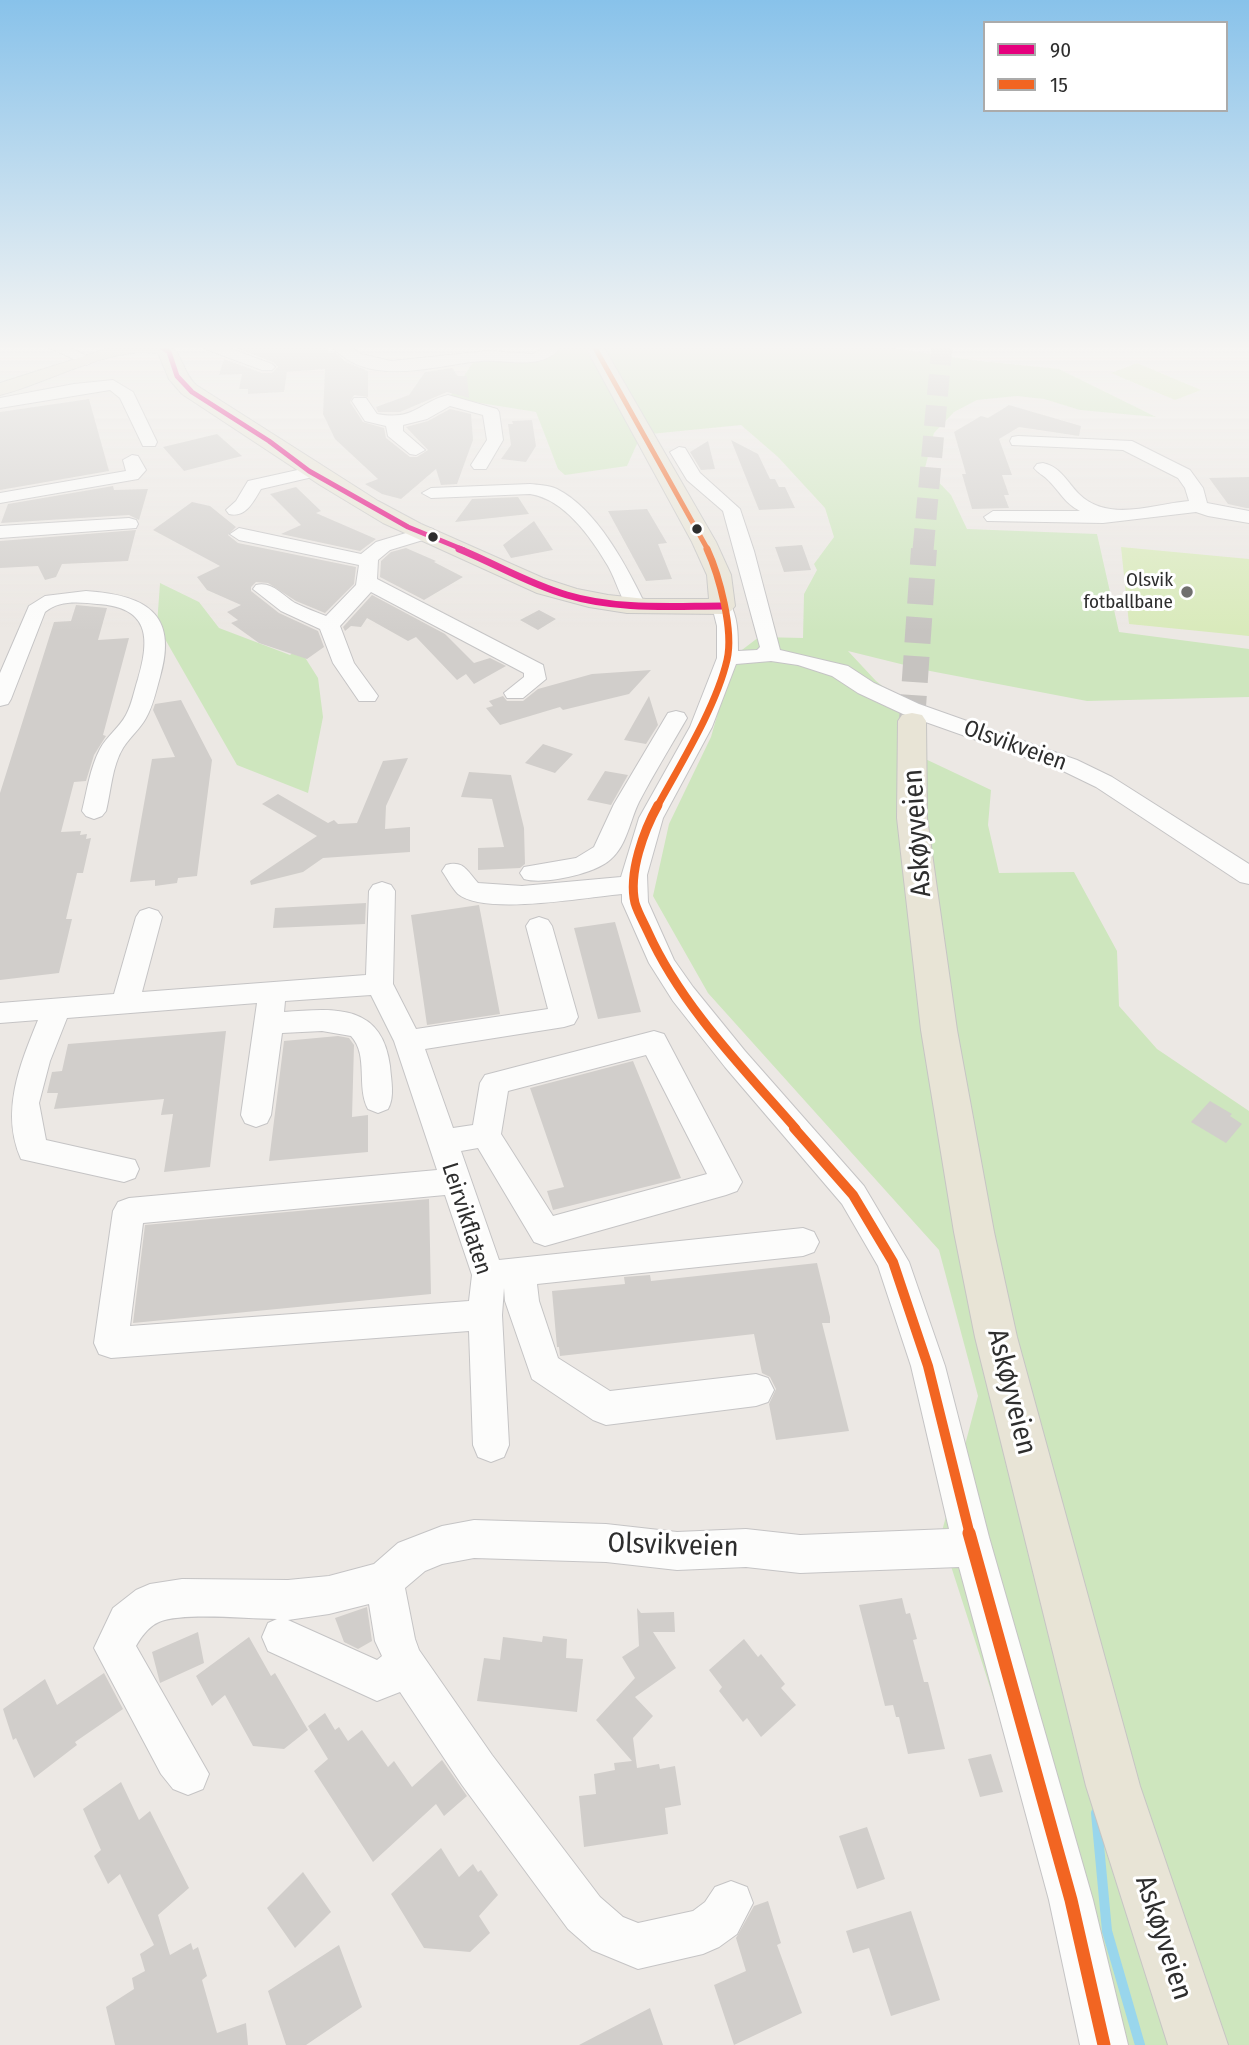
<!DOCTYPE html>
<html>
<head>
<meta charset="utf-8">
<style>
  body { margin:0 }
  #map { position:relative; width:1249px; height:2045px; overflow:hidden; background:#ece8e4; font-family:"Fira Sans Condensed",sans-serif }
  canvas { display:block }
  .legend { position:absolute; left:983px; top:21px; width:245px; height:91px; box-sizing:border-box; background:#fff; border:2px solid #ababab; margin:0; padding:9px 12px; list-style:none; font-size:21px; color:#2e2e2e }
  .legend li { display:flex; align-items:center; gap:14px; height:35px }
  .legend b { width:35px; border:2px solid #ababab }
</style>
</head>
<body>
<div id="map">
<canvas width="1249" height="2045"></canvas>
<ul class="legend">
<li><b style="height:9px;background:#e5007d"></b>90</li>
<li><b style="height:9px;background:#f26522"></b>15</li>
</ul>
</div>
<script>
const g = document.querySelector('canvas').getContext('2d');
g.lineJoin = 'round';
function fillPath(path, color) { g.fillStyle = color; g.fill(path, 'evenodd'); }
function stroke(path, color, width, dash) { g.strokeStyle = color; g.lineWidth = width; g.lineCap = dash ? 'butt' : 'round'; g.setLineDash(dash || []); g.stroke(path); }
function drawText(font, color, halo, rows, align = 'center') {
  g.font = font + ' "Fira Sans Condensed",sans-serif'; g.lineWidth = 6; g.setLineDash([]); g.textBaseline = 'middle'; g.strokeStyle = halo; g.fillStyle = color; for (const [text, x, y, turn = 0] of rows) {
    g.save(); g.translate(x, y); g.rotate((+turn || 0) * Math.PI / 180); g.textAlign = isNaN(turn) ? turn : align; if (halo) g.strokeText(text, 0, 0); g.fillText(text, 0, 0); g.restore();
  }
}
const green = new Path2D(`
  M548,346H879L972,360L1059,369L1156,417L1080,410L1044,399L1017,396L977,400L954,412L934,433L925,468L951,495L967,529L1097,534L1119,632L1249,649V697L1087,701L925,670L848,651L876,681L911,709L919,756L991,790L988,825L999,873L1074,872L1117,951L1119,1006L1157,1049L1249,1111V2045H1105L941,1535L978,1396L939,1250L708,993L653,896L669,824L711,737L734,656L759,637L803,638L804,594L817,570L814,564L834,537L825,508L778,457L741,425L641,435L627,466L565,475L558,469L536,412L449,398L476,358H531Z
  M160,583L199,602L219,628L290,655L299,648L318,678L323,717L308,793L237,765L157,625Z`);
const pitch = new Path2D(`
  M1137,363L1201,390L1175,400L1111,373Z
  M1121,547L1249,559V636L1129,624Z`);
const stream = new Path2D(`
  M1096,1813L1107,1931L1140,2045`);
const building = new Path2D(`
  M231,346H328V353L335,352L346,362L368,371V397L354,395L350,402L363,422L384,428L386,438L410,457H417L428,450L406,427L428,421L450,409L471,414L473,440L457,484L441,485L436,469L401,499L382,494L365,484L378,479L335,439L323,414L325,369L287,372L284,392L248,394V389H239L242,374L219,375L224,359L262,373H272L278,367L273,362Z
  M452,368L458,376H467L469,398L447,392L400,412H378L376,407L409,395L425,372Z
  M89,399L109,471L0,490V412Z
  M1009,405L1081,426L1079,436L1019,427L999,439L1012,475H1002L1009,495H1004L1009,508L972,509L962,474H966L954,432L981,416L988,418Z
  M532,420L536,446L526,462L501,459L511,445L508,424H513L512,421Z
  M217,434L242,456L184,471L163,447Z
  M731,440L758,454L770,479H775L779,487H785L795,508L759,510Z
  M708,441L715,469L701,470L690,452Z
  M1249,477V508H1246L1228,504L1209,478Z
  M113,486L114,490L148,489L139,520L129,515L1,523L8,504Z
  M296,487L321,511L316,513L376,539L360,551L281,534L301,525L270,494Z
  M518,497L529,514L455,522L472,499Z
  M192,502L210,506L236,527L228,535L238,543L356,567L354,584L325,613L296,601L268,583L256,582L251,587V591L279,613L318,631L324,647L307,659L259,643L231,623L238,620L227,612L241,605L207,590L197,577L220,566L153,530Z
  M647,509L667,543L658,544L672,579L646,581L608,511Z
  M534,521L553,550L511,558L503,545Z
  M136,530L128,561L62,564L56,577L45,580L38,566L0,568V541Z
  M802,545L811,570L784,572L775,547Z
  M406,548L436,561L434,562L463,577L424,600L380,577L381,561L391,552Z
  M372,595L445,634L474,663L490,658L506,666L474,684L466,674L457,680L416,637L408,641L367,618L361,627L351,626L345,631L343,627Z
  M76,605L107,608L98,640L129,638L103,735L106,736L94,755L86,781L74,782L61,832L81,831L80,835L87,834L86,839L91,838L83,873H77L66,919H72L59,973L0,980V793L54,622L71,621Z
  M539,610L556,619L538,630L520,620Z
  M651,670L629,694L563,710L560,707L500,725L486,708L493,706L489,701L503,696L507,701H523L538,689L592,674Z
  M649,696L658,725L646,744L624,740Z
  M181,700L212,760L197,876L178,878L177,883L155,886V880L130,882L152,759L175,757L153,710L155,704Z
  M543,744L573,754L555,773L525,763Z
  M408,758L386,806L385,829L410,827V852L323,858L303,872L251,885L250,881L317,836L262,804L278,794L328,823L334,820L338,824L357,823L383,761Z
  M605,771L628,775L611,805L587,800Z
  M469,772L511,775L524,828L525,864L520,868L478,870V848L504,847L492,799L461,797Z
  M366,903L365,924L273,928L275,908Z
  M479,905L500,1014L427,1025L411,915Z
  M615,922L641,1012L598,1019L574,928Z
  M226,1031L210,1167L164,1172L173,1114L161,1115L164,1099L54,1109L58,1093H47L52,1072L62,1071L68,1044Z
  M338,1036L349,1038L354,1045L352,1117L368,1115V1152L269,1161L284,1041Z
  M633,1061L681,1178L553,1210L547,1191L564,1187L530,1088Z
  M1210,1101L1232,1114L1230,1116L1242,1124L1226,1143L1191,1122Z
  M429,1199L431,1294L133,1323L145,1225Z
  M817,1263L830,1317V1323H822L849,1431L776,1440L769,1404L776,1389L770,1377L762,1373L754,1334L560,1356L559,1347H557L552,1291L625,1284L624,1277L650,1275L651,1281Z
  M902,1598L906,1614L910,1613L917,1639L913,1640L924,1682H928L945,1749L908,1754L899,1717H896L893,1705L885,1706L859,1605Z
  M367,1607L372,1641L358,1649L344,1642L335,1618Z
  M637,1608L641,1613L674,1612L675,1632H653L676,1668L635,1697L653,1716L633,1738L637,1768L659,1764L660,1769L675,1766L681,1805L665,1808L668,1834L584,1847L579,1796L596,1794L594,1774L615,1770L614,1763L632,1761L596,1720L635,1678L622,1657L639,1646Z
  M198,1632L204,1663L160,1683L152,1652Z
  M543,1636L567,1639L566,1658L583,1659L577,1712L477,1701L484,1658L500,1660L503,1637L542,1642Z
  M249,1637L271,1676L275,1673L308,1730L284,1749L253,1746L225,1695L212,1706L196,1676Z
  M744,1639L758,1657L761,1654L785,1684L781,1688L796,1705L761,1737L747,1718L743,1722L719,1691L722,1687L709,1670Z
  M104,1673L123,1709L75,1742L77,1745L34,1778L16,1738L13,1740L3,1709L45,1679L57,1705Z
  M325,1713L335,1730L339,1727L348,1741L362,1730L388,1767L394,1761L412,1787L442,1760L467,1796L444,1816L436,1804L373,1862L314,1771L328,1759L308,1726Z
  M991,1754L1003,1792L980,1797L968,1759Z
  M121,1782L139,1820L150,1811L189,1888L158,1915L170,1955L191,1943L193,1950L198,1947L207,1976L202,1980L217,2033L246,2023L248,2045H115L106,2007L134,1989L132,1978L145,1971L140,1954L154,1945L120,1874L108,1884L94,1856L101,1850L83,1809Z
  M867,1827L885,1879L857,1889L839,1836Z
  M441,1848L459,1877L473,1864L478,1872L481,1870L498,1895L479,1916L490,1933L470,1952L424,1948L391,1894Z
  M303,1872L331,1912L295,1948L267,1908Z
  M768,1901L781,1943L777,1945L802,2013L734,2045L714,1985L746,1971L736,1938L754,1906Z
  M911,1911L940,2000L891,2016L869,1948L853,1953L846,1931Z
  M339,1945L362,2007L306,2045H286L268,1991Z
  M650,2008L663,2045H579Z`);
const majorTunnelFar1 = new Path2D(`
  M923,550L942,346`);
const majorTunnel = new Path2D(`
  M912,721L924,549`);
const minor = new Path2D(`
  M46,346H66L95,360L87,365L82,363Z
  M202,346H223L272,364L275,367L272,370H262L205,349Z
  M332,346H349L361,354L391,361L488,351L533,354L546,346H562C542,372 509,359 481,361C435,365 368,389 332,346Z
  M113,380L133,392L157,442L155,446H143L120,398L110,390L0,408V398L74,384Z
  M448,395L497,409L499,412L503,440L486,469H474L471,465L487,440L483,415L450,406L427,419L403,425V431L425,450L416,455L410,454L388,436L386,426L365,421L352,401L354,398H366L377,414C415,421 419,402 448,395Z
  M1018,436L1132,441L1190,470L1203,488L1207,503L1249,511V523L1208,516L1196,512L1103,523L987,521L984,517L993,511H1080C1065,504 1059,490 1047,479C1043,475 1038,473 1034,468L1037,464L1043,463C1061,467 1067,482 1079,494C1108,523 1154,504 1189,501L1185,488L1178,478L1123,450L1012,445L1010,441L1012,437Z
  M679,447L685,448L700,473L740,509L754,551L780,650L848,666L874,683L919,704L1077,760L1112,777L1249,864V884L1240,882L1096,787L1061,770L903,714L858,693L832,676L798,665L771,661L736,664L712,727L663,818L647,875L648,902L674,960L693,987L745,1051L864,1186L909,1262L945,1366L989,1537L1093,1900L1128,2045H1080L1049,1900L959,1567L800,1573L746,1567L677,1570L606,1562L474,1558L442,1564L425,1571L405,1588L415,1639L419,1650L492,1755L600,1897L623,1917L638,1923L693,1911L705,1902L715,1887L731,1881L747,1887L753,1903L737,1934L719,1947L703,1954L638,1969L592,1950L568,1929L462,1785L400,1692L377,1701L268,1651L262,1637L268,1623L277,1619C248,1619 183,1612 159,1622C149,1626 141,1637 136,1646L209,1774L203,1789L188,1795L173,1789L161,1774L94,1648L113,1608L136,1590L150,1584L182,1579L288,1580L329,1576L374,1564L398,1543L442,1526L474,1520L606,1524L677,1532L746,1529L800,1535L949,1529L911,1366L878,1266L842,1204L725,1067L673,1001L649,963L622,902V894C587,897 485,916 458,894C452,888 447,878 442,871L446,865C464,860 467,871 478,883L522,886L621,877L639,818L690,727L717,658V626L712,606L715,602H729C738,616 738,634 738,651L757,650L760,647L723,511L687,480L670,452ZM369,1604L375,1641L382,1656L377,1660L288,1620L329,1614Z
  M132,455L138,456L146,470L138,479L0,503V493L126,471L123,460Z
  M311,467L317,468L320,472L317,476L261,489C253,502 246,518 229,514L226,510L236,501L248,481Z
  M530,484C538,485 549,485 557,489C597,509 627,567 646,606L643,610H629C620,597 616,580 608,566C591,537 564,499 530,494L431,498L422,493L431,488Z
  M129,518L136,520L138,524L136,528L0,538V526Z
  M426,527L433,529L435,533L433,537L390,550L378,560L377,579L543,665L546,679L523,698H507L504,693L524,677V673L371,592L340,626L354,663L378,696L375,701H359L333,663L320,629L281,611L253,589L256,585C272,581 282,595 295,603C305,608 316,612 326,616L356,585L359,565L239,540L230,534L239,528L361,554L376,542Z
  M86,591C144,595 179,612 160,677C156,691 153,706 146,718C140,729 130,737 123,748C112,766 111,791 106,811L102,816L94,819L86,816L82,811C87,791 90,768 100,749C107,736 119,728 126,715C132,704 134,691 138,679C151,636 148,607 97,604C79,602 59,600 45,612L11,699L8,704L0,706V673L29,606L45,596Z
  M676,711L684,713L687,718C671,746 654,773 639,802C630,820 627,845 611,859C595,874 544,885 524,879L520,873L524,867L576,858L594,847L614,804L665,718L668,713Z
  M382,882L391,885L395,891L393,984L416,1029L548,1009L526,926L530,920L539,917L548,920L552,926L578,1017L574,1024L564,1027L425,1049L453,1128L473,1125L480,1083L485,1075L654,1031L664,1034L742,1182L737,1191L726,1195L545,1246L534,1242L478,1148L461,1151L499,1260L803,1228L814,1232L819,1242L814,1252L803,1256L537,1284L539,1301L558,1358L610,1391L756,1374L768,1378L774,1390L768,1402L756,1406L606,1425L593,1420L532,1379L505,1301L504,1288L502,1315L509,1445L504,1457L491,1462L478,1457L473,1445L469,1331L111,1358L99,1354L94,1343L113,1211L118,1202L129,1198L437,1170L394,1041L371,995L285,1001L284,1012C334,1008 382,1003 390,1066C391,1080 395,1097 388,1109L378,1113L368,1109C356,1087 369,1055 351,1036L322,1031L282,1033L271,1115L267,1123L256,1127L245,1123L241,1115L257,1003L67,1018L50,1061L39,1103L46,1140L135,1160L139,1169L135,1178L124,1182L21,1159C0,1112 20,1064 38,1020L0,1023V1003L114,994L136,917L140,911L149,908L158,911L162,917L142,992L366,975L369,891L373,885ZM646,1055L707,1174L553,1216L501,1134L508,1091ZM445,1195L472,1275L469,1301L130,1326L143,1223Z`);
const major = new Path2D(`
  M116,346H172C183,358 184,374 196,385L378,501L421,524L543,578L577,589L608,595L646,599H709L707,575L692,542L585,346H603L716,542L731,575L735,606L731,611L722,614L627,613L589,607L537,593L383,523L320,485L182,394L169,379L158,353C109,346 48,383 0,395V383Z
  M912,713L922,715L926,721L927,818L957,1030L994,1232L1017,1337L1140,1786L1228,2045H1168L1086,1786L975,1337L954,1232L921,1030L897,818L898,721L902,715Z`);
const bus1Far1 = new Path2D(`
  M161,347L169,352L177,376L192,392L269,441L309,471L408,527L464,550`);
const bus1 = new Path2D(`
  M459,549C496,564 529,584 567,595C617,610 671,606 722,606`);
const bus2Far4 = new Path2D(`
  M594,346L708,550`);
const bus2Far3 = new Path2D(`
  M657,807C681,763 716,707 727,660C734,630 719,575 707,549`);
const bus2Far2 = new Path2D(`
  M658,805C644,830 628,873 635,903C638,913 644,923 648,932C682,1007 743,1068 796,1129`);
const bus2Far1 = new Path2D(`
  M794,1128L853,1195L893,1262L928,1366L970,1535`);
const bus2 = new Path2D(`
  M969,1533L1071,1900L1104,2045`);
const markers = [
  [697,529,6,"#2e2e2e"],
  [433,537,6,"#2e2e2e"],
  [1187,592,7,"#706f6e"]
];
const farPoinames = [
  ["Olsvik",1173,581],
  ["fotballbane",1173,603]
];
const streetNames = [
  ["Olsvikveien",1015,746,20],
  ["Leirvikflaten",466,1219,72]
];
const nearStreetnames = [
  ["Askøyveien",918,833,-94],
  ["Askøyveien",1011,1392,76],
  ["Olsvikveien",673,1546,2],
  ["Askøyveien",1163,1938,72]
];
fillPath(green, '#cee6be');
fillPath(pitch, '#d9eabb');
stroke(stream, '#99d6ec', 10);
fillPath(building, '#d1cecb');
stroke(majorTunnelFar1, '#c6c3c0', 21, [21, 10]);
stroke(majorTunnel, '#c6c3c0', 26, [26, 13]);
stroke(minor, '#c5c4c5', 2);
stroke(major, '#c6c5c4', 2);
fillPath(minor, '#fcfcfb');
fillPath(major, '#e8e4d6');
stroke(bus1Far1, '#e5007d', 5);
stroke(bus1, '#e5007d', 7);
stroke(bus2Far4, '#f26522', 5);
stroke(bus2Far3, '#f26522', 7);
stroke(bus2Far2, '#f26522', 9);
stroke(bus2Far1, '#f26522', 10);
stroke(bus2, '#f26522', 13);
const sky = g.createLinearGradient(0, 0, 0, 632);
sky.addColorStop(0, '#88c2ea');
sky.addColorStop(0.55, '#f6f5f3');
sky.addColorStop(1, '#f6f5f300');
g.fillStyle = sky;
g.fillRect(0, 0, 1249, 632);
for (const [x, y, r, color] of markers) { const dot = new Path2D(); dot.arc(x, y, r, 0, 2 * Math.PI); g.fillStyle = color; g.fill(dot); stroke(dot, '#fff', 2.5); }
drawText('19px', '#2e2e2e', '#fff', farPoinames, 'right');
drawText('23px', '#2e2e2e', '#fff', streetNames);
drawText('28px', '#2e2e2e', '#fff', nearStreetnames);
</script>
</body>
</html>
